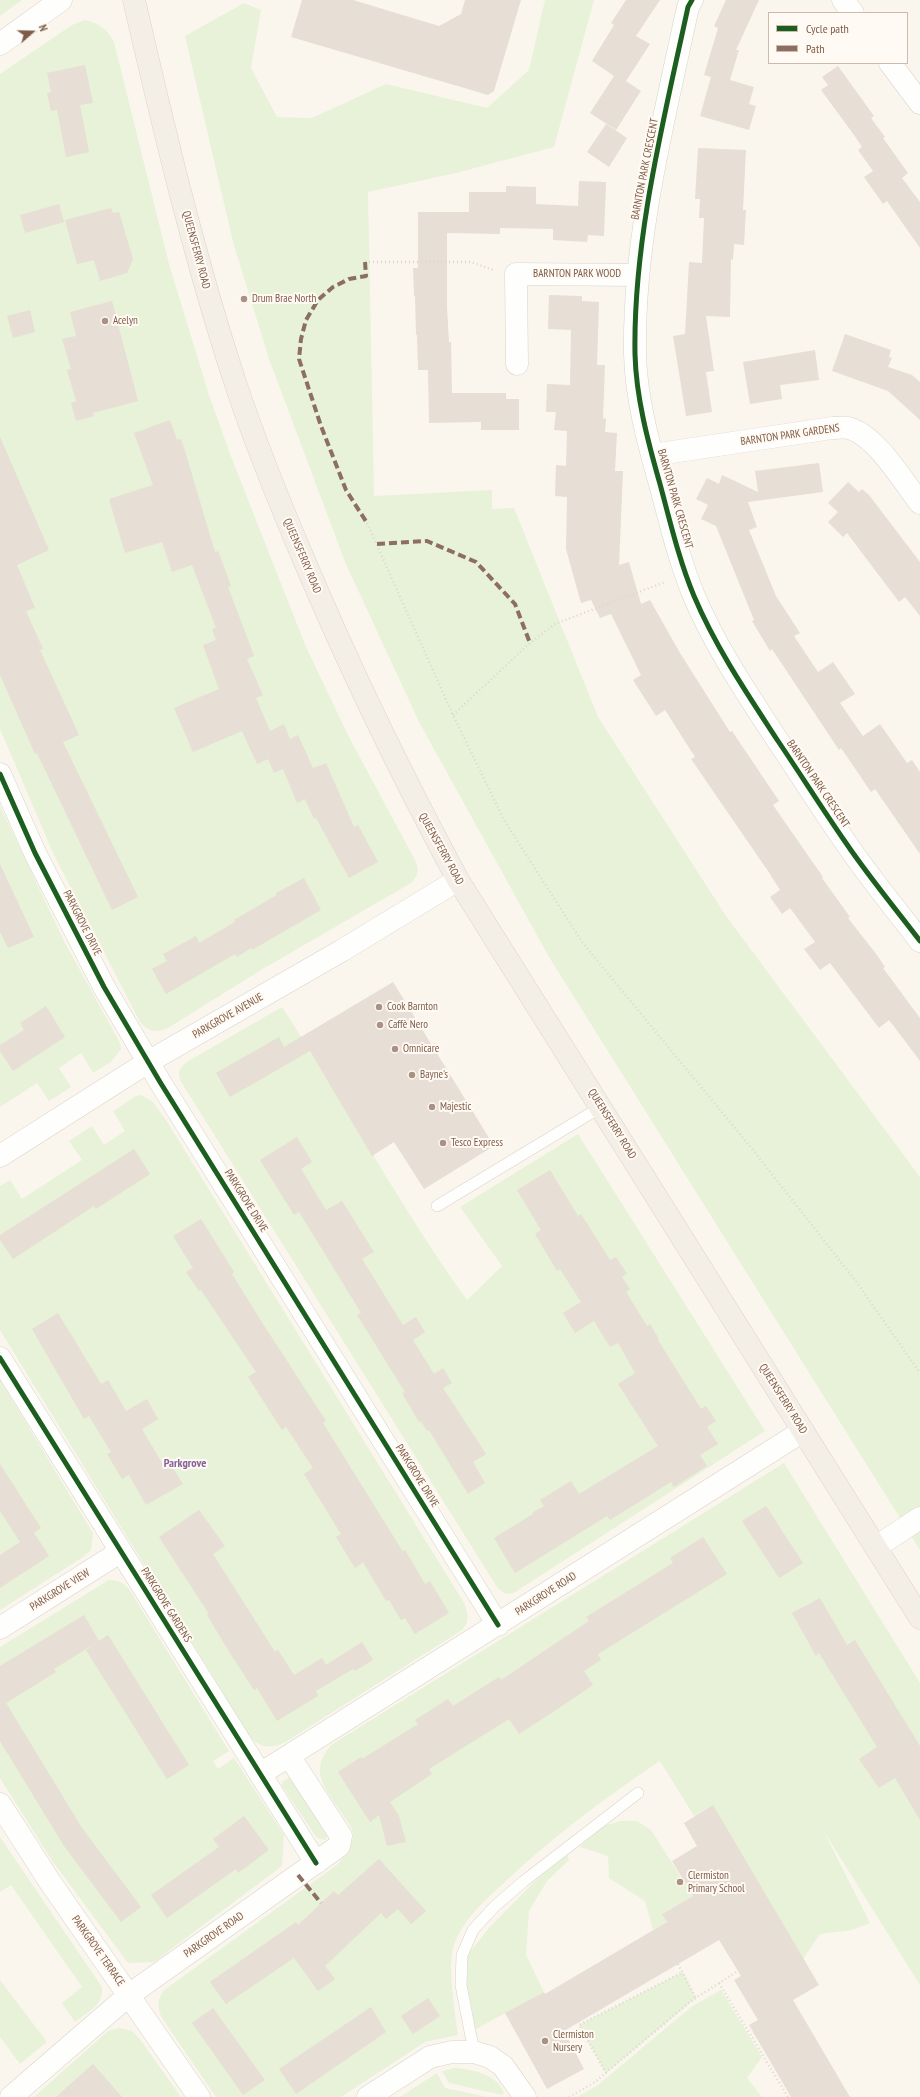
<!DOCTYPE html>
<html>
<head>
<meta charset="utf-8">
<style>
  body { margin:0 }
  #map { position:relative; width:920px; height:2097px; overflow:hidden; background:#faf6ee; font-family:"PT Sans Narrow",sans-serif }
  canvas { display:block }
  .legend { position:absolute; left:768px; top:12px; width:140px; height:52px; box-sizing:border-box; background:#fffaf3; border:1px solid #cbbbaf; margin:0; padding:5px 7px; list-style:none; font-size:12px; color:#7e5c49 }
  .legend li { display:flex; align-items:center; gap:8px; height:20px }
  .legend b { width:20px; border:1px solid #cbbbaf }
  .north { position:absolute; left:12px; top:12px; width:40px; height:40px; -webkit-text-stroke:3px #fffaf3; paint-order:stroke; rotate:70deg; font-size:11px; font-weight:700; line-height:16px; text-align:center; color:#7e5c49 }
  .north::after { content:''; display:block; margin:auto; width:14px; height:18px; background:#7e5c49; clip-path:polygon(50% 0,100% 100%,50% 72%,0 100%) }
</style>
</head>
<body>
<div id="map">
<canvas width="920" height="2097"></canvas>
<ul class="legend">
<li><b style="height:5px;background:#1b5e20"></b>Cycle path</li>
<li><b style="height:5px;background:#8d6e63"></b>Path</li>
</ul>
<div class="north">N</div>
</div>
<script>
const g = document.querySelector('canvas').getContext('2d');
g.lineJoin = 'round';
function fillPath(path, color) { g.fillStyle = color; g.fill(path, 'evenodd'); }
function stroke(path, color, width, dash) { g.strokeStyle = color; g.lineWidth = width; g.lineCap = dash ? 'butt' : 'round'; g.setLineDash(dash || []); g.stroke(path); }
function drawText(font, color, halo, rows, align = 'center') {
  g.font = font + ' "PT Sans Narrow",sans-serif'; g.lineWidth = 4; g.setLineDash([]); g.textBaseline = 'middle'; g.strokeStyle = halo; g.fillStyle = color; for (const [text, x, y, turn = 0] of rows) {
    g.save(); g.translate(x, y); g.rotate((+turn || 0) * Math.PI / 180); g.textAlign = isNaN(turn) ? turn : align; if (halo) g.strokeText(text, 0, 0); g.fillText(text, 0, 0); g.restore();
  }
}
const green = new Path2D(`
  M0,0H22L0,16Z
  M545,0H594L554,147L456,173L368,192L374,496L492,490V509L514,508L598,717L726,916L920,1177V1550L549,957L419,722L345,562L269,359L233,242L185,36L244,3L261,10L251,68L277,117L312,118L386,84L487,108L529,70Z
  M85,20C100,24 107,29 114,42L169,264L209,395L230,454L306,647L349,737L416,862C419,871 418,876 411,883L261,970L168,1028C155,1033 149,1032 140,1022L54,855L0,729V74L72,25Z
  M0,806L64,941L120,1043L121,1049L111,1062L93,1073L81,1053L59,1068L71,1087L49,1101L37,1083L0,1107Z
  M282,1007C345,1103 399,1206 467,1300L502,1266L460,1207L578,1134L765,1431L515,1592C507,1596 503,1593 497,1587L180,1080C178,1072 179,1069 185,1063Z
  M141,1095L152,1101L166,1120L464,1603C468,1614 471,1624 459,1632L287,1741C273,1749 262,1749 250,1737L0,1330V1186L10,1180L22,1199L82,1160L69,1141L92,1126L104,1145L125,1131L113,1111L136,1096Z
  M0,1380L93,1533L91,1550L83,1557L0,1610Z
  M784,1463L920,1683V1985L823,1830L870,1923L852,1930L820,1934L803,1959L712,1806L694,1816L660,1761C606,1797 555,1835 507,1880C487,1899 464,1917 454,1945C447,1964 455,2013 458,2035L425,2042L341,2097H216L162,2018C157,2007 157,2002 163,1991L338,1864C345,1855 353,1847 353,1834C353,1828 348,1823 345,1818C329,1792 306,1774 331,1745Z
  M109,1580C118,1580 122,1582 129,1589L229,1751L213,1761L218,1769L234,1758L284,1835L282,1866L154,1962L128,1963L53,1862L0,1778V1647Z
  M290,1777L328,1836L325,1840L317,1838L282,1786V1782Z
  M620,1821H637L651,1830L693,1896L663,1913L667,1922L653,1930L645,1901L609,1878L608,1856L580,1847L601,1827Z
  M0,1837L102,1987C104,2005 88,2012 75,2022L62,2003L82,1987L11,1885L0,1892Z
  M567,1855L569,1860L547,1881L529,1911L526,1955L544,1992L476,2029L467,1985L468,1954L490,1927L536,1880Z
  M683,1972L696,1998L606,2073L579,2025Z
  M0,1980L47,2042L20,2064L0,2037Z
  M721,1990L762,2057L747,2078L762,2097H577L598,2085L691,2007Z
  M120,2028L132,2031L139,2038L181,2097H34L108,2031Z
  M455,2068C471,2069 499,2075 504,2093L502,2095L449,2083L442,2071Z
  M437,2073L445,2088L488,2097H400Z`);
const building = new Path2D(`
  M302,0H353L439,26L461,14L465,0H521L494,91L488,95L291,37Z
  M626,0H660L636,36L650,44L626,81L641,91L616,130L590,113L614,76L592,61L614,25L611,23Z
  M726,0H759L736,50H739L730,80L754,87L749,104L756,106L749,130L700,116L711,77L704,75L718,28L714,26Z
  M85,65L93,103L80,105L89,152L66,157L57,110L51,111L47,93L51,92L47,73Z
  M838,66L874,116L871,118L885,137L883,138L908,173L902,178L920,202V248L887,201L883,204L864,177L873,171L858,150L862,147L854,135L821,90L828,85L822,77Z
  M606,124L627,138L609,167L587,152Z
  M698,148L746,150L743,210H746L744,245L734,244L733,260L731,259L730,317L706,316L714,371L706,372L712,412L686,416L673,336L685,334L689,262L702,263L704,218H699L700,199H695Z
  M579,181L606,182L604,236L588,235L587,242L553,240V229L500,228V234L447,233V307L449,342H451L452,393H506V399H519V430H481V422L429,423L428,370H418L417,335H416L415,296H414L413,268H418V212H469V192H506V186L536,187V204L578,206Z
  M59,204L64,222L25,233L20,215Z
  M111,208L113,213L119,212L133,259L127,273L100,281L94,260L77,264L65,220Z
  M549,295L582,296V301L599,302L597,365H605L603,418L606,419L605,432L617,433L615,471H623L619,565L629,562L641,604L650,600L680,653L730,732L732,731L779,801L773,805L823,877L822,878L850,917L848,918L877,955L885,967L883,968L920,1018V1061L889,1020L879,1028L830,963L820,970L804,949L815,942L790,908L782,914L770,897L780,890L770,874L691,759L695,757L665,710L656,716L633,680L641,675L611,614L600,618L591,600L581,603L566,549L567,497L555,496L556,465L566,466L567,431L554,430L556,412H546L547,384L570,385L571,330L548,329Z
  M112,301L138,401L93,413L94,416L76,421L71,403L76,401L67,370L71,369L62,339L76,336L70,312Z
  M30,310L35,332L13,338L7,316Z
  M845,334L891,350L889,357L892,358L888,367L912,375L920,382V420L888,391L832,371Z
  M815,350L819,380L780,385L782,399L750,404L743,362Z
  M170,420L177,440L181,439L185,451L215,552L218,551L231,586L228,587L253,653L254,656L247,659L263,695L256,698L270,731L284,724L290,739L298,735L313,768L326,763L354,827L358,825L378,862L349,878L316,818L314,819L305,799L297,803L283,769L274,773L268,759L257,764L242,731L193,752L174,708L219,689L203,645L216,640L212,629L216,628L192,565L172,572L162,542L125,553L109,499L153,485L134,433Z
  M0,437L49,550L17,565L35,608L26,611L43,649L40,650L79,735L63,742L138,897L112,910L37,753L35,754L0,675Z
  M819,463L823,492L748,502L757,527L749,530L776,596L800,633L794,636L818,672L833,662L855,694L840,703L863,736L880,724L907,763L912,760L920,772V854L875,789L871,792L841,748L839,750L772,649L770,651L752,621L754,620L716,526L701,519L708,505L696,499L707,478L719,484L722,475L758,492L755,471Z
  M848,482L859,492L862,489L869,495L920,562V616L905,597L899,602L847,533L843,537L828,522L838,512L828,503Z
  M0,864L34,937L8,948L0,932Z
  M304,878L321,910L252,950L251,948L237,957L235,954L166,994L152,969L167,961L163,954L196,936L199,943L235,922L234,920L277,895L276,893Z
  M393,982L494,1146L424,1189L394,1142L372,1156L310,1051L230,1097L216,1073L279,1037L284,1047Z
  M46,1006L65,1037L13,1071L0,1051V1045L24,1030L20,1023Z
  M297,1137L312,1162L301,1169L326,1210L342,1201L374,1252L362,1259L403,1325L416,1317L425,1332L413,1340L434,1374L443,1368L452,1383L443,1388L486,1454L473,1462L485,1483L468,1494L429,1430L427,1431L421,1421L419,1422L402,1393L405,1392L357,1315L361,1313L330,1262L299,1212L294,1215L260,1160Z
  M134,1149L150,1174L96,1209L94,1206L13,1259L0,1240V1235Z
  M550,1170L578,1216L581,1214L610,1260L616,1257L627,1274L622,1277L630,1289L626,1292L647,1326L650,1324L659,1339L658,1340L701,1409L706,1406L716,1421L707,1427L718,1444L700,1455L707,1466L674,1487L671,1482L610,1520L607,1516L515,1573L494,1538L533,1514L532,1513L544,1506L540,1500L571,1481L579,1494L658,1446L618,1384L635,1373L618,1343L610,1347L594,1321L575,1333L563,1313L581,1302L560,1269L557,1271L535,1234L541,1230L517,1190Z
  M201,1219L234,1272L232,1274L263,1324L326,1421L323,1423L403,1552L405,1550L425,1584L430,1581L449,1613L415,1634L405,1618L401,1620L389,1600L386,1601L363,1562L355,1568L336,1537L341,1534L304,1474L313,1468L286,1427L282,1430L248,1377L256,1372L201,1290L199,1291L186,1272L193,1268L173,1236Z
  M58,1313L101,1384L108,1380L126,1411L147,1399L158,1419L142,1429L162,1463L168,1460L183,1484L146,1505L129,1475L122,1479L107,1454L111,1452L89,1416L84,1419L32,1329Z
  M0,1464L41,1528L20,1542L34,1533L49,1556L0,1588V1555L20,1542L0,1511Z
  M766,1506L803,1563L779,1578L742,1521Z
  M199,1510L225,1546L213,1554L275,1652L278,1650L294,1675L322,1658L326,1665L362,1642L373,1660L355,1671L353,1669L316,1691L318,1696L277,1721L257,1688L254,1690L230,1653L207,1615L209,1614L159,1537Z
  M703,1537L727,1574L598,1654L601,1660L584,1671L593,1685L556,1710L519,1734L509,1719L429,1769L432,1774L390,1802L399,1816L406,1842L387,1846L379,1815L370,1822L338,1772L361,1757L362,1759L418,1724L415,1720L448,1699L453,1706L499,1677L501,1680L589,1621L586,1617L673,1563L670,1558Z
  M820,1598L847,1645L855,1640L920,1746V1820L895,1778L879,1788L859,1759L877,1747L819,1653L816,1656L792,1613Z
  M84,1615L99,1641L108,1635L189,1765L167,1779L86,1650L96,1643L54,1669L56,1672L6,1703L82,1828L141,1907L121,1922L64,1846L0,1741V1666Z
  M713,1805L819,1985L793,2000L850,2097H791L749,2025L758,2020L734,1980L741,1976L719,1940L564,2031L584,2069L547,2089L505,2013L544,1992L545,1994L667,1922L662,1914L693,1896L672,1861L697,1846L684,1823Z
  M244,1816L269,1850L238,1873L236,1869L167,1918L151,1895L219,1847L213,1839Z
  M379,1859L426,1911L411,1924L398,1909L386,1919L381,1913L325,1966L335,1979L318,1991L294,1958L226,2004L210,1982L296,1922L298,1925L334,1891L338,1895Z
  M428,1998L440,2016L413,2034L401,2016Z
  M371,2007L386,2032L296,2094L279,2069Z
  M213,2008L265,2080L243,2095L192,2023Z
  M93,2064L122,2097H56L76,2079Z`);
const path = new Path2D(`
  M365,262H471L493,270
  M367,523L453,715L504,820L582,942L757,1155L858,1284L920,1373
  M453,715L530,643L555,624L665,582
  M678,1964L696,1998
  M719,1983L788,2097
  M606,2073L579,2025L683,1972
  M569,2097L595,2082L691,2001L738,1971`);
const service = new Path2D(`
  M437,1206L601,1107
  M474,2052L461,1985L462,1955L473,1930L495,1906L524,1881L638,1793`);
const minor = new Path2D(`
  M692,0L688,7C664,119 633,239 635,354C636,397 648,442 660,484C670,521 679,560 694,596C716,648 748,695 778,741C801,775 823,810 846,843C869,877 895,908 920,941
  M843,0L853,13
  M890,63L920,103
  M517,364L516,274L638,275
  M652,455L832,428C837,428 843,427 848,428C875,434 903,481 920,503
  M0,774L35,853L104,987L160,1082L498,1625
  M0,1156L148,1062L341,951L458,880
  M0,1358L316,1863
  M876,1547L920,1518
  M0,1628L120,1552
  M260,1774L803,1431
  M0,1804L50,1882L199,2097
  M11,2097L129,1995L339,1846L341,1836L289,1756
  M368,2097L430,2057L452,2052H474L490,2057L503,2066L525,2097`);
const secondary = new Path2D(`
  M0,44L61,0`);
const primary = new Path2D(`
  M134,0C164,130 195,261 237,388C257,447 280,504 304,560C350,669 402,776 458,880L920,1618`);
const quiet = new Path2D(`
  M365,262L366,276L349,279L333,287L318,300L306,320L301,339L299,359L321,426L346,490L367,523
  M377,544L427,541L476,562L515,604L530,643
  M298,1875L321,1903`);
const cycleway = new Path2D(`
  M692,0L688,7C664,119 633,239 635,354C636,397 648,442 660,484C670,521 679,560 694,596C716,648 748,695 778,741C801,775 823,810 846,843C869,877 895,908 920,941
  M0,774L35,853L104,987L160,1082L498,1625
  M0,1358L316,1863`);
const markers = [
  [244,299,4,"#a99283"],
  [105,321,4,"#a99283"],
  [379,1007,4,"#a99283"],
  [380,1025,4,"#a99283"],
  [395,1049,4,"#a99283"],
  [412,1075,4,"#a99283"],
  [432,1107,4,"#a99283"],
  [443,1143,4,"#a99283"],
  [680,1882,4,"#a99283"],
  [545,2041,4,"#a99283"]
];
const streetNames = [
  ["BARNTON PARK CRESCENT",645,169,-79],
  ["QUEENSFERRY ROAD",196,250,75],
  ["BARNTON PARK WOOD",577,274],
  ["BARNTON PARK GARDENS",790,435,-8],
  ["BARNTON PARK CRESCENT",675,499,74],
  ["QUEENSFERRY ROAD",302,556,67],
  ["BARNTON PARK CRESCENT",818,784,56],
  ["QUEENSFERRY ROAD",441,849,61],
  ["PARKGROVE DRIVE",82,923,63],
  ["PARKGROVE AVENUE",228,1016,-30],
  ["QUEENSFERRY ROAD",612,1124,58],
  ["PARKGROVE DRIVE",246,1201,58],
  ["QUEENSFERRY ROAD",783,1399,58],
  ["PARKGROVE DRIVE",417,1476,58],
  ["PARKGROVE VIEW",60,1590,-32],
  ["PARKGROVE ROAD",546,1594,-33],
  ["PARKGROVE GARDENS",166,1605,58],
  ["PARKGROVE ROAD",214,1935,-35],
  ["PARKGROVE TERRACE",98,1951,55]
];
const poiNames = [
  ["Drum Brae North",252,299],
  ["Acelyn",113,321],
  ["Cook Barnton",387,1007],
  ["Caffè Nero",388,1025],
  ["Omnicare",403,1049],
  ["Bayne's",420,1075],
  ["Majestic",440,1107],
  ["Tesco Express",451,1143],
  ["Clermiston",688,1876],
  ["Primary School",688,1889],
  ["Clermiston",553,2035],
  ["Nursery",553,2048]
];
const neighbourhoodNames = [
  ["Parkgrove",185,1464]
];
fillPath(green, '#e7f2d8');
fillPath(building, '#e7ded5');
stroke(service, '#d9d2ca', 12);
stroke(minor, '#d9d2ca', 23);
stroke(secondary, '#dad2ca', 23);
stroke(primary, '#dcd2ca', 23);
stroke(path, '#e0d6d1', 2.5, [1, 3]);
stroke(service, '#fefefc', 11);
stroke(minor, '#fefefc', 22);
stroke(secondary, '#fefefc', 22);
stroke(primary, '#f4efe6', 22);
stroke(quiet, '#8d6e63', 4, [8, 4]);
stroke(cycleway, '#1b5e20', 5);
for (const [x, y, r, color] of markers) { const dot = new Path2D(); dot.arc(x, y, r, 0, 2 * Math.PI); g.fillStyle = color; g.fill(dot); stroke(dot, '#fffaf3', 1.5); }
drawText('11px', '#7e5c49', '#fffaf3', streetNames);
drawText('11px', '#7e5c49', '#fffaf3', poiNames, 'left');
drawText('bold 12px', '#866299', '#fffaf3', neighbourhoodNames);
</script>
</body>
</html>
